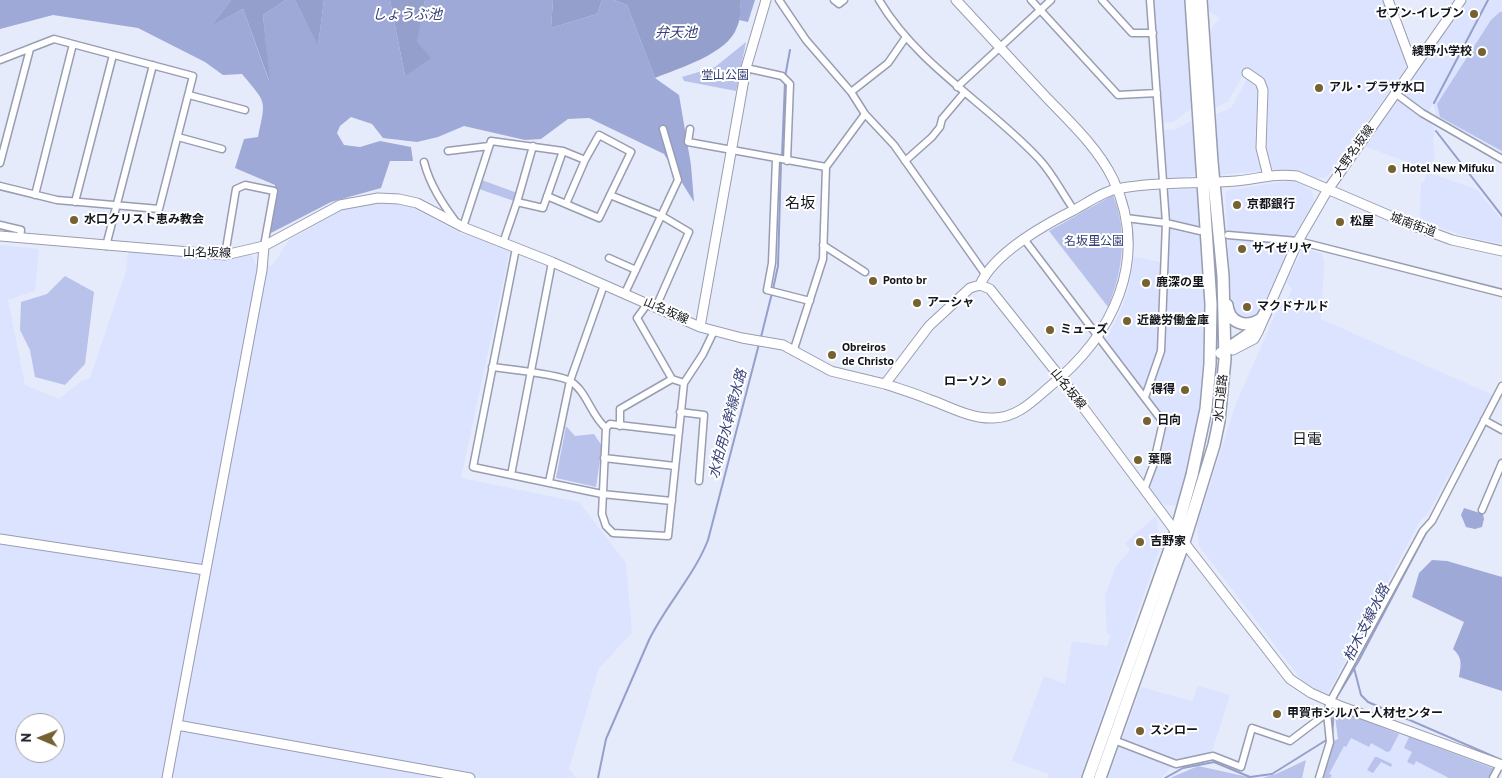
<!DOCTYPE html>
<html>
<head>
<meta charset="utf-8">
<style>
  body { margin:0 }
  #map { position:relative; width:1502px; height:778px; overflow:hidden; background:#e6ebfc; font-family:"PT Sans",sans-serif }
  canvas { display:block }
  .north { position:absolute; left:15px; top:713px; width:50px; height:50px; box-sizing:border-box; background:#fff; border:1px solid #a1a1a4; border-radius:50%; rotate:271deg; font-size:14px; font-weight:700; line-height:20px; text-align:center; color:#13151c }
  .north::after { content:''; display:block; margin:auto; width:18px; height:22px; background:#766131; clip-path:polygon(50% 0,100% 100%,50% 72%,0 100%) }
</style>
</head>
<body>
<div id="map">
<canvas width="1502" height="778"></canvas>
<div class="north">N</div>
</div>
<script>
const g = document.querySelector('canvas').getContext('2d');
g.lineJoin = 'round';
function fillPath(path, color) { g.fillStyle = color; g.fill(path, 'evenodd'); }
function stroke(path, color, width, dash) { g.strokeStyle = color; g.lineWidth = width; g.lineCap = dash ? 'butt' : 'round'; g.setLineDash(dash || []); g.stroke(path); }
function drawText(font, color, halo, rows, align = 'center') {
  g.font = font + ' "PT Sans","Noto Sans JP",sans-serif'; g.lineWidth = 4; g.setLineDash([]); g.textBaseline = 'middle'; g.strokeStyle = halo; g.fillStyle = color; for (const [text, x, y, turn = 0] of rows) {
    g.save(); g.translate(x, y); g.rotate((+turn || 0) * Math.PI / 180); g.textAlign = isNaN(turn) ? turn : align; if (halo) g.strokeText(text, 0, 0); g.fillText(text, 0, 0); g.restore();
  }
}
const built = new Path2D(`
  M1153,0H1184L1192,108L1173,122L1162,123Z
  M1208,0H1385L1406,58V68L1327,177L1317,178L1269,169L1265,147L1266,90L1264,80L1247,68L1228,102L1214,108L1210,30L1220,18L1208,11Z
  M1466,0H1488L1428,113L1400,93Z
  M1489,0H1502V156L1437,119L1433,104Z
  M1247,79L1260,90L1262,171L1220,175L1214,115L1231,108Z
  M1398,100L1430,119L1435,131L1433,141L1435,157L1429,173L1476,189L1502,220V244L1464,236L1420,221L1421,182H1424L1427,173L1419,166L1363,146Z
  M1192,120L1197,172L1193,176L1166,179L1162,130H1175Z
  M1294,180L1312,191L1314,202L1294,237L1293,246L1262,313L1256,319L1243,320L1232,313L1225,194L1230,190Z
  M1197,189L1200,228L1172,221L1169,218L1167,190Z
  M373,203L399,204L411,207L460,233L510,250L461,478L579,502L626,563L632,633L599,668L569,769L576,778H0V245L39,249L35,291L8,300L25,385L59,399L80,382L90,378L126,271L128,252L228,260L251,254L256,264L272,266L289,240L340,211ZM25,723H55V753H25Z
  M1169,229L1201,237L1204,264L1205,383L1198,432L1176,506L1165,505L1152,495L1150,490L1167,426L1148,397L1164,350Z
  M1304,247L1322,254L1324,264L1321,319L1493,395L1427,515L1421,519L1327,695L1303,682L1199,546L1197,526L1235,406L1278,308L1289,296L1292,289L1286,282Z
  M1134,257L1162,262L1159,343L1145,389H1142L1105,341L1120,312L1128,290Z
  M1156,516L1161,545L1080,778H1047L1048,774L1012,761L1044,676L1065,684L1072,641L1107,646L1111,635L1107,634L1105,595L1116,566L1130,550L1125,543Z
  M1198,686L1230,695L1212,752L1178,760L1161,778H1108L1141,687L1192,701Z
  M1334,709L1399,734L1495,769L1490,778H1322L1334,741L1338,739Z`);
const green = new Path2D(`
  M1500,12H1502V151L1440,117L1437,104L1491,20Z
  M746,42L736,91L684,81L682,77L715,67Z
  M479,179L520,194L517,202L476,188Z
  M1113,195C1128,232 1123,271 1108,307L1049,231Z
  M65,276L94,292L85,364L65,385L35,377L30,350L20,330L21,302L47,294Z
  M566,426L575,436L594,434L602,446L596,487L556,478Z
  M1334,708L1399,734L1390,751L1387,752L1371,743L1369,747L1351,738L1346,747L1344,746L1329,774L1332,775L1330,778H1322L1334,741L1338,739Z
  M1409,737L1495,769L1490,778H1449L1416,761L1414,765L1407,762L1412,752L1404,748Z
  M1375,757H1377L1392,764L1391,767L1381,762L1373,773L1367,770Z
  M1306,760L1302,778H1262L1276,774Z
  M1198,766L1253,778H1170Z`);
const forest = new Path2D(`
  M0,0H231L213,24L243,9L269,81L263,15L286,0H295L318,45L324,0H390L405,76L416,42L425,0H553L551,28L597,14L602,0H614L627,5L655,78L679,95L691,165L694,202L664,154L589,118L568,119L541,139L525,140L464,126L438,137L417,142L383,138L372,124L351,117L340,126L337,133L344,145L360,147L380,141L411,147L413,161H390L381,188L331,202L269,234L275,185L235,168L244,139L258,137C266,99 267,104 242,74L223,75L205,62L138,28L53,15L0,29Z
  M741,0H755L748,22L739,20Z
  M1464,508L1483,514L1484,519L1482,527L1475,529L1466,527L1461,515Z
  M1432,560L1447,561L1502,577V691L1459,677C1461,665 1463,658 1453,649L1464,622L1412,597L1419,573Z`);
const water = new Path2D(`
  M231,0H286L263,15L270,83L243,9L212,25Z
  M295,0H324L318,46Z
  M390,0H425L417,42L431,58L405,76Z
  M553,0H602L597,14L551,28Z
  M614,0H741C740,9 741,19 737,27C728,54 679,68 655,78L627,5Z`);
const stream = new Path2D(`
  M785,77L790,50
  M1434,103L1488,0
  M1436,131L1502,216
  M782,157L785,82
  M773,289L778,266L781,161
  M761,337L772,293
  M1354,668L1361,695L1368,702L1502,760
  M1335,700L1358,662L1427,531
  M1332,737L1334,707
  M598,778L606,739L649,640C666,605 694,576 708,540L759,344
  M1165,778L1183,768L1214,762L1250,777L1272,774L1328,739`);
const street = new Path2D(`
  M779,0L806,40L851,92L865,114L894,145L985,274
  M834,0L839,4L844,0
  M879,0C918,66 988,104 1039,159C1053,174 1062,193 1074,210
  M1031,0L1118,95L1157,93
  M1102,0L1132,33H1153
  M0,60L54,39L193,76L159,209L57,200L0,186
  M746,68L782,76L790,84L787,161
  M957,87L1051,0
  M851,92L888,63L906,37
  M1395,93L1422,113L1502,159
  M189,95L245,110
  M690,129L688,142L826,167
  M178,137L222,149
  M448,151L489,146
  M776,159L772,263L767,290L810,301
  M905,161L932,137L940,127L942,119L964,93
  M424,162C430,185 442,203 456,222
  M0,163L30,49
  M35,195L73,44
  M610,195L662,216L689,232L656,307
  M547,196L599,218L631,152L599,135L585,160L566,204
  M75,202L113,55
  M517,202L543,208L563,151
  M1126,218L1166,223L1200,231
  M0,225L21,230L20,238
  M463,227L491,141L563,151L585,160
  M1228,235L1298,241L1502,293
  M1024,239L1163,422L1153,466L1144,490
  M503,243L517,202L533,146
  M823,245L865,272
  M106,246L153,65
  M516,248L473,467L602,494L672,501
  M225,255L236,189L245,185L274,191L264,246
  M609,258L636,270
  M625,293L678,180L663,129
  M648,303L637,318L672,379
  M794,349L823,259L826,167L865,114
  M492,367C507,369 559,374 570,381C587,391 591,416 606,428
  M1145,397L1161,351L1166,223L1150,0
  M680,412L704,415L699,481
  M1484,420L1502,430
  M620,426V409L672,379L684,383
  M679,432L610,424L606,428L602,514L606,526L613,533L668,536L684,383L703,354L714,331
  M604,458L675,466
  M511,475L552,262
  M549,482L570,381L604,285
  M1482,510L1502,463
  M1114,740L1176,764L1213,756L1241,767L1252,728L1290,741L1327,713
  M1319,778L1330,742L1327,713L1330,702L1423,531L1432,521L1502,386
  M1493,778L1500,765`);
const secondary = new Path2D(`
  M1388,0L1413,67
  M1247,73L1260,82L1263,90L1261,148L1268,176
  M0,236L225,255L264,246L340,205L378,198L399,199L417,203L463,227L552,262L700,327L742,338L783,345L831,371L885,384L929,326L970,288L980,285L990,289L1068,387L1176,532L1290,679L1311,693L1340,706L1502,765
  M980,285C993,254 1044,225 1074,210C1089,202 1105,190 1122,188C1159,181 1198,184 1236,181C1257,179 1276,173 1297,176L1409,224L1452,240L1502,251
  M700,327L746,68L766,0
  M1233,350L1254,339L1258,332L1298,241L1327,191L1461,0
  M885,384C900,389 914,393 928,399C949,406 970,419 993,418C1016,418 1032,402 1048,388C1113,336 1151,260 1113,179C1098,148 1070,122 1046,97C1016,65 986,32 956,0
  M0,539L205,570
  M177,725L470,778
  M167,778L262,270L264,246`);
const highway = new Path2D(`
  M1227,305C1229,323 1246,329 1261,319
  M1221,353L1255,330L1265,313
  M1088,778L1176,532L1192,475L1206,409L1210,364L1211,304L1191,0
  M1100,778L1184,542L1214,445L1219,421L1225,359L1223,276L1212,162L1201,0`);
const markers = [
  [1474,14,5,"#766131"],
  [1482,52,5,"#766131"],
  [1319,88,5,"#766131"],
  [1392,169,5,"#766131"],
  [1237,205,5,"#766131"],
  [74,220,5,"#766131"],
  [1340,222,5,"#766131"],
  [1242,249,5,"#766131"],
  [873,281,5,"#766131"],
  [1146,283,5,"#766131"],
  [917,303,5,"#766131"],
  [1247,307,5,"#766131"],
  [1127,321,5,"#766131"],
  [1050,330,5,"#766131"],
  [832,355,5,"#766131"],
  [1002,382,5,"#766131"],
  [1185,390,5,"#766131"],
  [1147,421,5,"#766131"],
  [1138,460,5,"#766131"],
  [1140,542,5,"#766131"],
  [1277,714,5,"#766131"],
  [1140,731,5,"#766131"]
];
const poiNames = [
  ["セブン-イレブン",1464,14,"right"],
  ["綾野小学校",1472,52,"right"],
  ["アル・プラザ水口",1329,88],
  ["Hotel New Mifuku",1402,169],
  ["京都銀行",1247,205],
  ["水口クリスト恵み教会",84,220],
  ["松屋",1350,222],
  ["サイゼリヤ",1252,249],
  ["Ponto br",883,281],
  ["鹿深の里",1156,283],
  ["アーシャ",927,303],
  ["マクドナルド",1257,307],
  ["近畿労働金庫",1137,321],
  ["ミューズ",1060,330],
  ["Obreiros",842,348],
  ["de Christo",842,362],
  ["ローソン",992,382,"right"],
  ["得得",1175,390,"right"],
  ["日向",1157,421],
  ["葉隠",1148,460],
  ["吉野家",1150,542],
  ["甲賀市シルバー人材センター",1287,714],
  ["スシロー",1150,731]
];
const parkNames = [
  ["堂山公園",725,76],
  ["名坂里公園",1094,242]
];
const streetNames = [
  ["大野名坂線",1354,151,-55],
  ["城南街道",1413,225,20],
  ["山名坂線",207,253,1],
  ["山名坂線",666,311,24],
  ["山名坂線",1068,389,51],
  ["水口道路",1221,398,-84]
];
const waterNames = [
  ["しょうぶ池",407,15],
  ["弁天池",676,33],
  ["水柏用水幹線水路",728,424,-75],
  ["柏木支線水路",1367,623,-63]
];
const quarterNames = [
  ["名坂",800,204],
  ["日電",1307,440]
];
fillPath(built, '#dbe3ff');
fillPath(green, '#b8c2ea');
fillPath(forest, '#9ea9d7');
fillPath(water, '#949fcb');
stroke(stream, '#949fcb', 2);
stroke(street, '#989db1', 9);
stroke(secondary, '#989db1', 11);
stroke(highway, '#989db1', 14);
stroke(street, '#fff', 6);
stroke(secondary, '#fff', 9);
stroke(highway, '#fff', 11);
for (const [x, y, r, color] of markers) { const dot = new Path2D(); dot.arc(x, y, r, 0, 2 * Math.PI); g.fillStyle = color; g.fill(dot); stroke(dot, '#fff', 2); }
drawText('bold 12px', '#13151c', '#fff', poiNames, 'left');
drawText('12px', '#333d75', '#fff', parkNames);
drawText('12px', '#13151c', '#fff', streetNames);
drawText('italic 14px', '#38427b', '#fff', waterNames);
drawText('15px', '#13151c', '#fff', quarterNames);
</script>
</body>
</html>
